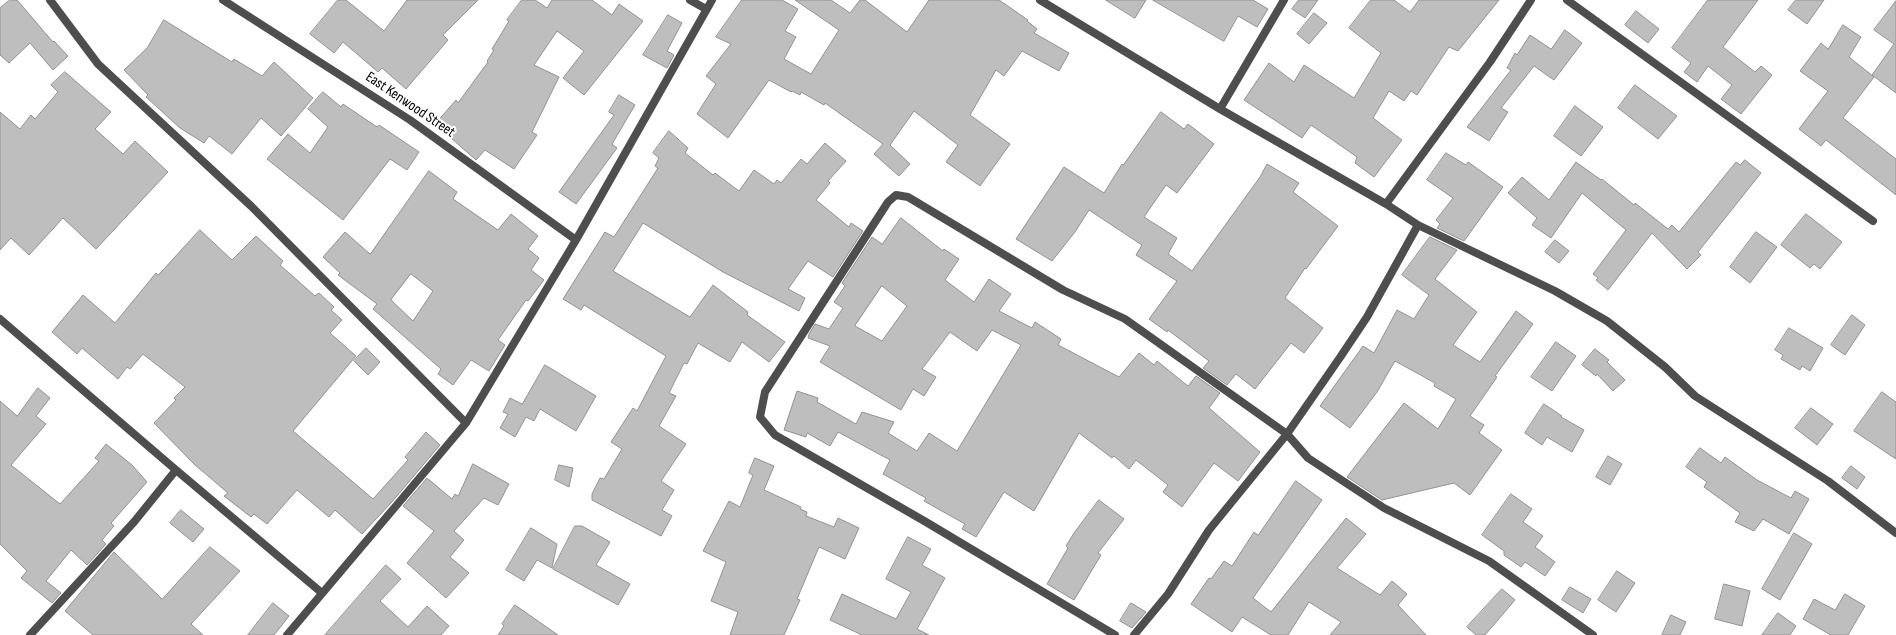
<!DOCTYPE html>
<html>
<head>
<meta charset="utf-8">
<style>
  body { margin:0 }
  canvas { display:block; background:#fff }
</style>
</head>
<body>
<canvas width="1896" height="635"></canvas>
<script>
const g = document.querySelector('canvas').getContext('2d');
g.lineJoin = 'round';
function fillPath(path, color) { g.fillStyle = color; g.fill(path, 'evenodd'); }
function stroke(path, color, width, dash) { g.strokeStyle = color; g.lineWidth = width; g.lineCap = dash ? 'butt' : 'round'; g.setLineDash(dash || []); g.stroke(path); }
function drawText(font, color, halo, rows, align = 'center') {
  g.font = font + ' "Sofia Sans Condensed",sans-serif'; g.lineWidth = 4; g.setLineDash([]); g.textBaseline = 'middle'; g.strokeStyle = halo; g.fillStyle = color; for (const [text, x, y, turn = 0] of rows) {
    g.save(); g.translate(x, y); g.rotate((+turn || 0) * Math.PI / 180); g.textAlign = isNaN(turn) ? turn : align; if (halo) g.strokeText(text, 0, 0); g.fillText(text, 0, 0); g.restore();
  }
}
const building = new Path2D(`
  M10,0H17L53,42L54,41L68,56L53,70L30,43L9,63L0,55V8Z
  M338,0H346L384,31L407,0H478L443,35L448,40L406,89L382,68L378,72L343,42L334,53L310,34Z
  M522,0H535L547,8L552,0H592L612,15L619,4L643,21L584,95L563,78L584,51L557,31L534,65L559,77L532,132L537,135L514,169L485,150L476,160L435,124L456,100L458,103L488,62L487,61L494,50L492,49L509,21L507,20Z
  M742,0H782L798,9L785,31L796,37L784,59L811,74L839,30L795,0H831L850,13L860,0H865L907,32L929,0H999L1028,20L1027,21L1037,29L1034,33L1069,53L1059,71L1022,51L1004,76L996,70L970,115L1010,144L980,186L946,162L958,145L914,111L890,145L910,164L899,176L874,154L883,144L825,103L824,105L801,92L800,95L792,91L791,92L769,80L728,138L697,114L716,84L706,76L731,44L716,37Z
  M1106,0H1146L1135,18Z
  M1153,0H1253L1268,9L1257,27L1238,16L1224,41Z
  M1299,0H1318L1305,18L1292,9Z
  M1371,0H1394L1410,12L1419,0H1499L1458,51L1449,47L1417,95L1411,91L1404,101L1389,91L1373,118L1402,140L1374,177L1355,163L1357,157L1311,125L1302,138L1244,100L1269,63L1294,82L1304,65L1354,98L1381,53L1349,28Z
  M1708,0H1758L1723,47L1755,72L1761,66L1772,75L1741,114L1721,99L1732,85L1708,66L1697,82L1684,72L1691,63L1672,48Z
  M1796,0H1824L1807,24L1788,10Z
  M1896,1V93L1872,75L1894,44L1874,30Z
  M1636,11L1659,29L1648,43L1625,25Z
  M1314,13L1327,23L1309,44L1297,34Z
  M668,15L682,23L667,51L674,55L667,68L643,55Z
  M164,20L232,62L234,59L262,76L274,62L313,98L281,136L261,118L232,154L209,136L204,143L180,128L146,97L148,95L124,70L147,48Z
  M1843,25L1861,37L1849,57L1874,77L1843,118L1896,159V195L1826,140L1821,146L1799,129L1828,91L1800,71L1821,43L1828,49Z
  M1565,30L1582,43L1554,80L1534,66L1501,108L1508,112L1489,141L1467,127L1511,70L1507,68L1515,53L1517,55L1530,35L1551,49Z
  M65,72L111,112L95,129L123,154L135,141L168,172L96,249L63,218L29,255L11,238L0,250V112L20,129L31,115L35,119L58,92L51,85Z
  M1635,85L1677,116L1658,139L1618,108Z
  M323,92L341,107L343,104L377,127L379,125L419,152L407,170L390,159L343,220L267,159L288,134L310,153L328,127L308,109Z
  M619,95L635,105L612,144L617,148L576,204L559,192L614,115L609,112Z
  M1575,106L1603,127L1581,156L1554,136Z
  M1161,112L1184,129L1188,124L1214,144L1177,193L1166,185L1144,217L1177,238L1168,254L1192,271L1260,177L1267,164L1299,183L1293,192L1338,226L1306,269L1305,268L1285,298L1323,328L1304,353L1291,343L1255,389L1236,374L1227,385L1203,368L1209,361L1168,330L1167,332L1149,319L1177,281L1136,255L1142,245L1089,210L1075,232L1052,261L1016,239L1064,167L1104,193L1122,164L1123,165Z
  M669,131L688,148L685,153L713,175L715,173L739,191L754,170L774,184L777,180L781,183L801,159L807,164L825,143L846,161L828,181L830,183L816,200L849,227L851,223L863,231L833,277L808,261L788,289L805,298L799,311L723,272L643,223L613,271L690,317L713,285L748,312L747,315L785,342L769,362L742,342L730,362L698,343L687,364L684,363L669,393L676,396L659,426L686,444L661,481L674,490L662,510L672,516L661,536L592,500V494L600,478L604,479L622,449L611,442L633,408L637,411L666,356L584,305L581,310L563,299L605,232L614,237L658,168L655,166L659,158L653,153Z
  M1446,153L1466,165L1468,162L1503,187L1464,241L1437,228L1440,224L1436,220L1453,198L1427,180Z
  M1745,160L1761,173L1698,252L1701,255L1687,269L1652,233L1608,290L1596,280L1598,278L1593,274L1626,230L1582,193L1551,238L1532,225L1537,218L1508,193L1522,177L1549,200L1576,162L1601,180L1602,179L1634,205L1635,203L1668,229L1672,225L1679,232L1736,162L1740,165Z
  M429,171L457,192L453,199L498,230L511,214L538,236L528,249L539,258L531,270L544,280L528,301L526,300L498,340L505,345L489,371L471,360L453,385L438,374L441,369L373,309L377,304L338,275L340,273L323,257L345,232L370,254ZM411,274L433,291L413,321L391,300Z
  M1806,214L1842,242L1820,269L1814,264L1810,268L1781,245Z
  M901,218L943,251L944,249L959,259L945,280L974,302L989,279L1011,294L999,311L1032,328L1035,322L1061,339L1058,345L1119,377L1139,353L1154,365L1157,361L1188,386L1196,376L1220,393L1209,408L1260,452L1238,481L1214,463L1182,507L1163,492L1168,485L1136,460L1129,469L1114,456L1112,458L1079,433L1034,511L1004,492L976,537L962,529L965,524L924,501L926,498L883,474L890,460L838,432L830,446L807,433L806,437L784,430L797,391L818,398L817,402L856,424L862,412L894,422L888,433L917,451L929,433L957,451L1021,345L992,330L977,351L950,332L922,369L936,377L924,396L913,389L901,410L820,362L830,346L808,338L809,334L815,324L829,329L843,308L834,302L845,286L842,283L872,237L882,244ZM882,286L907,306L882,341L855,326Z
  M200,230L232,260L256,236L283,261L280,265L315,296L319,293L334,307L331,310L342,320L330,333L356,356L293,431L373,499L408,460L405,457L426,432L440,445L391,503L362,534L335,510L329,517L297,490L267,524L254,514L251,517L224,496L228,493L195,465L154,423L176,400L174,398L185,387L143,354L130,369L127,367L118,379L82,348L77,354L52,332L83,295L115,323L156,273L158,275Z
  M1756,232L1777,247L1750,283L1730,267Z
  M1430,237L1457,250L1435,279L1477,312L1453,345L1480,362L1516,311L1533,324L1495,376L1497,377L1470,416L1484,425L1479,433L1502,450L1470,495L1454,483L1382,500L1347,477L1404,403L1438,429L1456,399L1434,386L1435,383L1395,361L1377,392L1350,428L1320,406L1363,346L1374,353L1397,310L1414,319L1429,295L1402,275Z
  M1555,240L1569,251L1559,263L1545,252Z
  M1852,315L1865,325L1845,355L1831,345Z
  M1789,328L1823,348L1810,371L1802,366L1800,370L1781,359L1783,355L1775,350Z
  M1556,342L1576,356L1552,391L1531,377Z
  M366,348L380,362L368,375L354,361Z
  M1595,349L1609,360L1607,362L1625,380L1613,391L1597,374L1596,376L1582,365Z
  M545,365L596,396L576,431L540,409L534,421L526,417L515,437L500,428L508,414L503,412L510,398L522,404Z
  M38,388L50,398L36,416L46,424L11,465L60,504L99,461L95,458L106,444L132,465L147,482L111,523L114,526L102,540L106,544L87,565L71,550L46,581L61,593L52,603L21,578L27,571L0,544V401L17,416Z
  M1882,392L1896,402V459L1854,431Z
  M1544,404L1562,416L1561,417L1584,430L1572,452L1547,437L1542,445L1525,433Z
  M1811,408L1833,424L1817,445L1795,428Z
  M1700,448L1721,463L1725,457L1757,480L1791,498L1795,491L1809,499L1789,534L1763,519L1754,531L1735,522L1740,513L1704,487L1707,482L1686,467Z
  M1608,456L1622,464L1610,485L1596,477Z
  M755,458L774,466L764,490L801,507L800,509L807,512L806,516L834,527L838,518L859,528L845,559L819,547L797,599L800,600L784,635H730L738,612L711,601L726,562L703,551L729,501L740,507L753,475L749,473Z
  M473,464L509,484L498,505L484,498L454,531L464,540L450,557L469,573L446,598L407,563L434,531L403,506L427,478L452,499L455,494L458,496Z
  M559,465L573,468L569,487L555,480Z
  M1851,466L1865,477L1857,489L1842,478Z
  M1296,481L1322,500L1253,598L1271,612L1346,518L1366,534L1337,568L1380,595L1392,581L1407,594L1398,605L1426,635H1330L1341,622L1309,602L1288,635H1271L1242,617L1232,632L1191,604L1209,578L1211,579L1224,561L1232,566L1254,532L1258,535Z
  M1511,494L1532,509L1523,522L1543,536L1535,547L1555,562L1545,576L1525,562L1521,567L1504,555V551L1482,535Z
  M1099,500L1124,519L1098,553L1101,555L1074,600L1047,584L1068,548L1066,546L1074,533Z
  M181,510L204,529L193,542L170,523Z
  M575,526H582L610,542L596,565L630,584L618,605L553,569Z
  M531,528L557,544L552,568L537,560L524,581L506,570Z
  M1794,533L1812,544L1780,600L1762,589Z
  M908,537L931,549L922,565L945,578L917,629L929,635H862L830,620L842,594L896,619L911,592L886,579Z
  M210,547L240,571L191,624L203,635H93L65,611L114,552L162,599Z
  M386,565L401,579L380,601L408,627L427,606L449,626L441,635H325Z
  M1617,571L1635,583L1616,612L1598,600Z
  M1724,584L1750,591L1742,626L1715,619Z
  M1570,587L1591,599L1583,613L1562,600Z
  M1502,589L1515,600L1485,635H1476L1467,627Z
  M1845,594L1865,606L1848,635H1831L1803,619L1814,599L1835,610Z
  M273,603L289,616L282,625L274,635H248Z
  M1131,603L1146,612L1132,628L1120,621Z
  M515,605L558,635H498L504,626L502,624Z
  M1778,613L1796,626L1790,635H1762Z
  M1671,615L1686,622L1680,635H1662Z`);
const street = new Path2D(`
  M50,0L98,64L251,206L466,423
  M223,0L410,120L576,240
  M690,0L706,9
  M1040,0L1220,109L1386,204L1418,225L1555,291L1607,321L1665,367L1695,396L1828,481L1896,533
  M1567,0L1873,221
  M1220,109L1284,0
  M1386,204L1490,62L1531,0
  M0,319L176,470L322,593
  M30,635L134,522L176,470
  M287,635L466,423L576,240L712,0
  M1115,635L926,522L775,435L760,417L765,392L888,202L896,195L908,197L1063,290L1125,319L1287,434L1308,458L1384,508L1489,561L1593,635
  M1134,635L1168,594L1209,530L1287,434L1341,356L1367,317L1418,225`);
const streetNames = [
  ["East Kenwood Street",410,105,34]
];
fillPath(building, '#bebebe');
stroke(building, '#929292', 1);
stroke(street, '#4e4e4e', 8);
drawText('15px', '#000', '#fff', streetNames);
</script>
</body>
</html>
